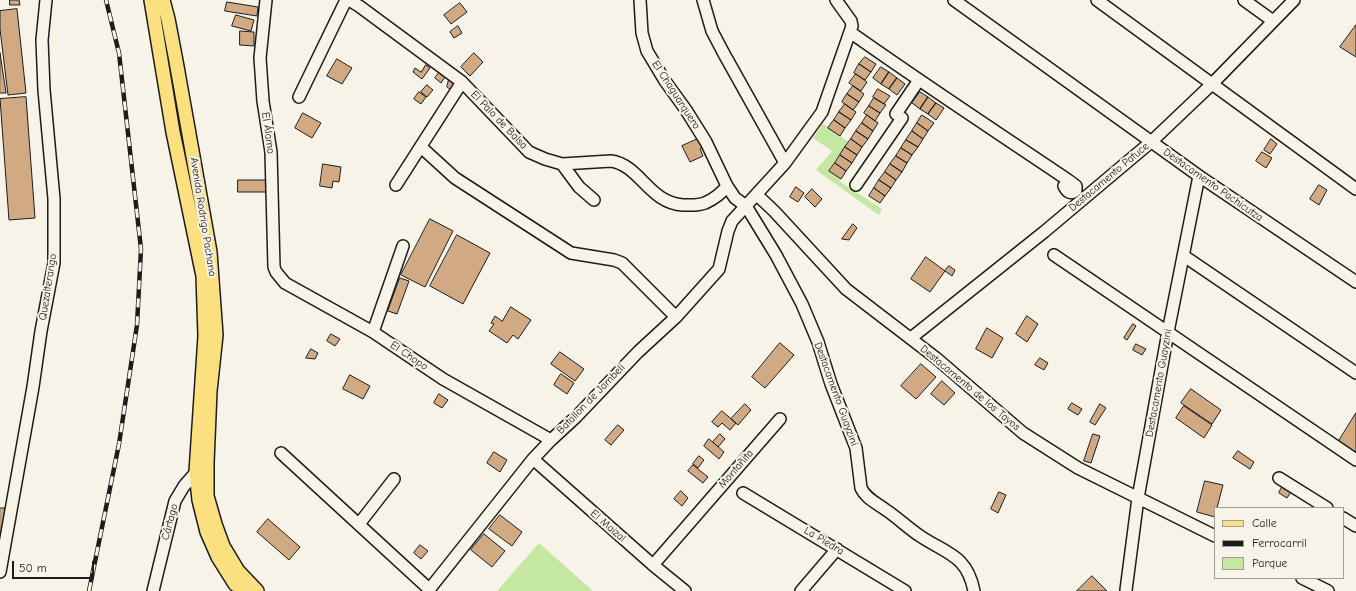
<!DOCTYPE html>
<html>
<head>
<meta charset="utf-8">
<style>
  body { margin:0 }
  #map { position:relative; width:1356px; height:591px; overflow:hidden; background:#f7f3e8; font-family:"Comic Neue",sans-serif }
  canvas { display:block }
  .legend { position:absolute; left:1214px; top:507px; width:130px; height:72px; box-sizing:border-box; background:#f7f3e8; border:1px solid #9f9d96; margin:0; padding:5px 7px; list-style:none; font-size:12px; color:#1c1c1c }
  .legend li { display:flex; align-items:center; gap:8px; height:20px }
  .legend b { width:20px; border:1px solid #9f9d96 }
  .scale { position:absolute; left:12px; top:561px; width:82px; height:18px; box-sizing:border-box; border:2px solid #1c1c1c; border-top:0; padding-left:5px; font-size:12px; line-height:14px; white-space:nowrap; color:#1c1c1c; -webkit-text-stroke:3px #f7f3e8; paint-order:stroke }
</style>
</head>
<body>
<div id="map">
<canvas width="1356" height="591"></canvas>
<ul class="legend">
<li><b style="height:5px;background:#fbe080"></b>Calle</li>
<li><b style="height:5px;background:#1c1c1c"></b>Ferrocarril</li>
<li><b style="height:11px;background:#c4e7a1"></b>Parque</li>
</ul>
<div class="scale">50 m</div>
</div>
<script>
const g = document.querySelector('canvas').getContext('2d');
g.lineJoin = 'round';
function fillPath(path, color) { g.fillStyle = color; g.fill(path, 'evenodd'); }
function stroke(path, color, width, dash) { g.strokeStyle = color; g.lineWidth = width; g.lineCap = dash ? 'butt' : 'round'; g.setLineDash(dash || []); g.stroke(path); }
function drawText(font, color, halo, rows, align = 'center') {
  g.font = font + ' "Comic Neue",sans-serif'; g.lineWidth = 4; g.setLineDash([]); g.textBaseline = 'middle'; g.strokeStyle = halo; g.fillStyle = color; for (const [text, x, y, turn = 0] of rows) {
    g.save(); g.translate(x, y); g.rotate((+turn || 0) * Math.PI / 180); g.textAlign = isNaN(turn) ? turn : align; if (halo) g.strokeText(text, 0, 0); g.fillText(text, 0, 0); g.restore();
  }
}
const green = new Path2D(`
  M823,124L849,142L829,171L841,179L839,181L882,209L879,215L816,170L832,151L813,138Z
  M539,543L593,591H497Z`);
const building = new Path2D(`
  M10,0H19L20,5H10Z
  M227,2L258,7L257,16L225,11Z
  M460,3L467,12L451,24L444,15Z
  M17,9L26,93L8,95L0,29V11Z
  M236,15L254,20L251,31L232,26Z
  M1356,25V57L1340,47Z
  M458,26L462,33L454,38L450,32Z
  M240,31L254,32V46L240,45Z
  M0,53L6,93H0Z
  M474,53L483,62L470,76L461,67Z
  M865,57L876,64L871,72L859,64Z
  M337,59L352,68L342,84L327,76Z
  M859,64L871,72L865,80L854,73Z
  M426,65L430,68L422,79L413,72L415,68L421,72Z
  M881,67L889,72L881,84L873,78Z
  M442,69L447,74L441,83L435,78Z
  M889,72L897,78L889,89L881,84Z
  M856,74L867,82L861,91L849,83Z
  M450,76L458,81L451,90L447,87Z
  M897,78L905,84L897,95L889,89Z
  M427,85L433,90L427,97L421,92Z
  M853,86L864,94L859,102L847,94Z
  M878,89L890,96L884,104L873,97Z
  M419,92L426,97L421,104L414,99Z
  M920,92L928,97L920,109L912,103Z
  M847,94L859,102L853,110L842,102Z
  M26,97L35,218L9,220L0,99Z
  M928,97L936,103L928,114L920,109Z
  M874,98L886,105L880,113L869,106Z
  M936,103L944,108L936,120L928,114Z
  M845,104L856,112L851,120L839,112Z
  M869,106L880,113L875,121L864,113Z
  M839,112L851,120L845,128L834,120Z
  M303,113L321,123L312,138L295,128Z
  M867,115L878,123L873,131L862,123Z
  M922,115L934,123L928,131L917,123Z
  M834,120L845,128L840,136L828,128Z
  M862,123L873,131L868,139L856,131Z
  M917,123L928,131L923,139L912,131Z
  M856,131L868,139L862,147L851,139Z
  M912,131L923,139L918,147L906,140Z
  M700,138L704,146L700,149L703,156L690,162L682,146Z
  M851,139L862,147L857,155L845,147Z
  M1271,139L1277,144L1270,154L1264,150Z
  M906,140L918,147L912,155L901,148Z
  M845,147L857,155L852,163L840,155Z
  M901,148L912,155L907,163L896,156Z
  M1262,152L1272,158L1266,168L1256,161Z
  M840,155L852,163L846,171L835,163Z
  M896,156L907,163L902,172L890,164Z
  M835,163L846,171L841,179L829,171Z
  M323,164L341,167L339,182L333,181L332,188L320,186Z
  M890,164L902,172L896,180L885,172Z
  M885,172L896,180L891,188L879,180Z
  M238,180H266V192H238Z
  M879,180L891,188L885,196L874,188Z
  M1319,185L1327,190L1319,205L1310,199Z
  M796,187L804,193L798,202L790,197Z
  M874,188L885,196L880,203L869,196Z
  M812,189L822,199L815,207L805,197Z
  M430,219L453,231L425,287L401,275Z
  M853,224L857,228L849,240L842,239Z
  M457,235L490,253L463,304L430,286Z
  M926,257L945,271L930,292L911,279Z
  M949,266L955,270L952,276L945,271Z
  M400,278L409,281L397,314L388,311Z
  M511,307L531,320L518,339L513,335L507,343L489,331L494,324L491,323L495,316L502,321Z
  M1027,316L1038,324L1027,342L1016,334Z
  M1133,324L1136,326L1127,340L1124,338Z
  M987,328L1003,338L992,358L976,349Z
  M331,334L340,339L335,346L327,341Z
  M780,343L794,355L765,388L752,377Z
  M1136,344L1146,349L1142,355L1133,350Z
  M311,349L318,353L315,359L306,358Z
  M560,352L584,369L575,381L551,364Z
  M1040,358L1048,363L1044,370L1035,365Z
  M921,364L936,377L916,399L901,386Z
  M561,374L574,383L567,394L554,385Z
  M350,375L370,386L363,399L343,389Z
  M942,381L955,393L944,405L931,394Z
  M1191,389L1221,410L1212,424L1181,403Z
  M439,394L448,400L442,408L434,403Z
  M1072,403L1082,409L1078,415L1068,409Z
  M745,404L751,410L738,425L731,419Z
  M1100,404L1106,408L1095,425L1090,422Z
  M1184,406L1212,425L1204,438L1176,418Z
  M722,411L736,423L730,430L722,423L718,427L712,422Z
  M1356,413V456L1337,444Z
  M618,425L624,430L611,445L605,440Z
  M720,434L725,439L718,447L713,442Z
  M1093,434L1100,436L1091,463L1084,461Z
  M709,439L724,452L719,459L704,446Z
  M1238,451L1254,462L1250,469L1233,458Z
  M494,452L507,460L500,472L487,463Z
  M699,456L704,460L698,468L693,464Z
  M693,465L708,477L703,483L688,471Z
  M1205,481L1223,485L1217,508H1215V517L1197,512Z
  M1282,487L1291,492L1287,498L1279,493Z
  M681,491L688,498L682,506L674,499Z
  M999,492L1006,495L998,513L991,509Z
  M0,508H5L2,534H0Z
  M500,515L522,532L512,546L489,529Z
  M268,519L300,547L289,560L257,532Z
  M484,534L505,551L492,567L471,550Z
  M420,545L428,551L421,559L414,553Z
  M1092,576L1107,591H1077Z`);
const minor = new Path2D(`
  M266,0L260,58L263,101L271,152L274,267L276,272L285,283L373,332L443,379L551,440
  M349,0L359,6L462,82L529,152L545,159L562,164L611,161C640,165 649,203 683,205C692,205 697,206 705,203C714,199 721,194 727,186
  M640,0L642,33L647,51L665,81L686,110L706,142L727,186L735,198L746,206L776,255L802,304L818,342L831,384L856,448L861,488C866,499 877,503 886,510C898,518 908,528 920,536C947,554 967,555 974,591
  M703,0L712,31L723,52L785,163
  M954,0L1199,176L1356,282
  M1097,0L1356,189
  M1244,0L1273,21
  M850,32C922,83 995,131 1068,180L1076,186V190C1071,195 1067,192 1064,186L1068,180
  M299,97L346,0
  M421,147L455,178L571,253L614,260L622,263L676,317
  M562,164L579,187L594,200
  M396,185L462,82
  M856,185L902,118L896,114L919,80
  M757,195L774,211L846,289L936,358L1023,433L1078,468L1215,536
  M1054,255L1356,460
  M1184,256L1356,373
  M373,332L403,246
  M911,338L1044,232L1151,142L1212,84L1294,0
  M281,453L429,589
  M533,459L653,565L685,591
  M1279,478L1327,508
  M743,493L905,591
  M1343,518L1356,526
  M359,524L394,479
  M653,565L780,419
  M0,572L33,387L41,331L54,263V199L44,90L42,40L46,0
  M1302,578L1328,591
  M1126,590L1138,498L1168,332L1199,176
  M153,591L175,501L184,486L199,469
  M428,591L533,459L551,440L576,417L638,352L676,317L719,269L728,231L732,221L785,163L822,112L852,26L851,21L836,0
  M801,591L837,549`);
const major = new Path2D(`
  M151,0L173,132L203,276L205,336L196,472L199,500L207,532L218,557L235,584L244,591
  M163,0L168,19L176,61L210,252L216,335L210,391L207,463V496L215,524L223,546L238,571L257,591`);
const rail = new Path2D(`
  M89,591L119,444L137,325L141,249L119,53L106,0`);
const streetNames = [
  ["El Chaguarquero",676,95,57],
  ["El Palo de Balsa",499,120,46],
  ["El Álamo",268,133,82],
  ["Destacamento Patuce",1109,177,-40],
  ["Destacamento Pachicutza",1213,185,35],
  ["Avenida Rodrigo Pachano",203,217,81],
  ["Quezalterango",48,287,-81],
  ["El Chopo",409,356,34],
  ["Destacamento Guayzini",1159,383,-80],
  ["Destacamento de los Tayos",970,388,40],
  ["Destacamento Guayzini",836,394,70],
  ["Batallon de Jambeli",591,399,-46],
  ["Montañita",736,469,-49],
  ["Cártago",170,522,-75],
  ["El Maizal",608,526,41],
  ["La Piedra",824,541,31]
];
fillPath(green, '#c4e7a1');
fillPath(building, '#d1aa83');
stroke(building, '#1c1c1c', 1);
stroke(minor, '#1c1c1c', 14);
stroke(major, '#1c1c1c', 16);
stroke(minor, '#f7f3e8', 11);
stroke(major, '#fbe080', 13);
stroke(rail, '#1c1c1c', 4.5);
stroke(rail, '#f7f3e8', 3, [9]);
drawText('11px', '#1c1c1c', '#f7f3e8', streetNames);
</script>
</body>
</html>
